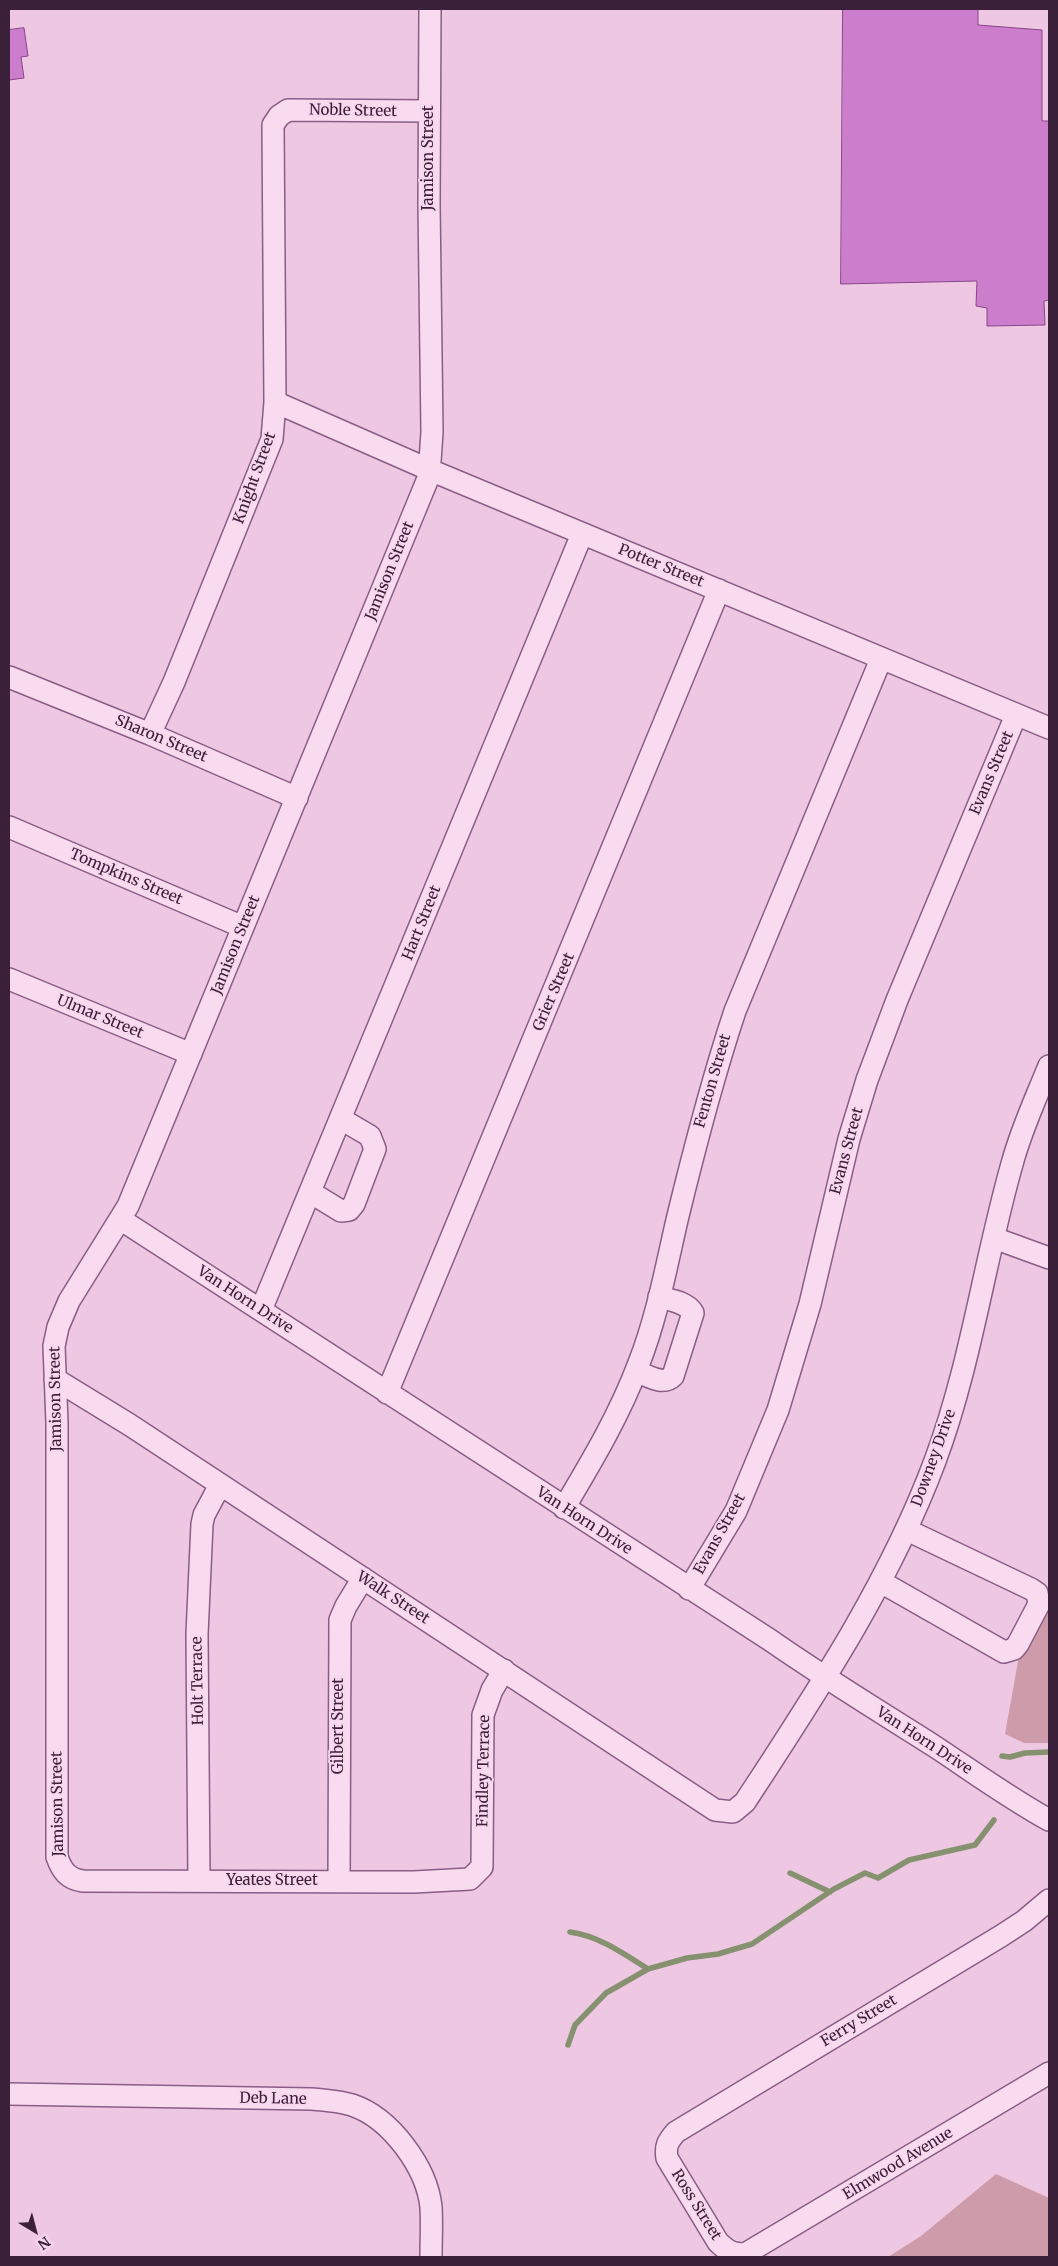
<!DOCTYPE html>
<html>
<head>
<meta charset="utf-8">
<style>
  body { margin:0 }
  #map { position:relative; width:1058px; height:2266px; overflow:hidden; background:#eec7e3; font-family:Merriweather,serif }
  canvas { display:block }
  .frame { position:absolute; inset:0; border:10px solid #3b2039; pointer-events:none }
  .north { position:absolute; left:10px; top:2206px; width:50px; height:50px; -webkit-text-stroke:4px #f6d7ed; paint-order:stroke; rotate:143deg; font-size:14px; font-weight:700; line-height:20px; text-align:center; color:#3b2039 }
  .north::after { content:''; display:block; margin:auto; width:18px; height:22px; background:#3b2039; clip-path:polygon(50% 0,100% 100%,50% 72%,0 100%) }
</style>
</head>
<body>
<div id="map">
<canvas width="1058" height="2266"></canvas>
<div class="frame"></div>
<div class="north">N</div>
</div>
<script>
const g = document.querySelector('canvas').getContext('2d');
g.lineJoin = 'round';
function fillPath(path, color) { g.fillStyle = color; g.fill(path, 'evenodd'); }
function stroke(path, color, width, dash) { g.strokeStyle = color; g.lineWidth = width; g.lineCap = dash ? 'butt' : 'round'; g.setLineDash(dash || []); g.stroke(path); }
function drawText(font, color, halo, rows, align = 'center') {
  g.font = font + ' Merriweather,serif'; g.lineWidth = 4; g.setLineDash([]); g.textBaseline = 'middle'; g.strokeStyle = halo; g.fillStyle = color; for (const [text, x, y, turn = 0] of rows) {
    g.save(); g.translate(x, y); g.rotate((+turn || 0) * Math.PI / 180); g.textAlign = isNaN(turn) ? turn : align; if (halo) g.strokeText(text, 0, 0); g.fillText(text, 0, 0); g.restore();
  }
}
const green = new Path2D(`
  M1049,1606V1743H1024L1005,1734L1019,1656Z
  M996,2174L1049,2198V2257H888L921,2236Z`);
const stream = new Path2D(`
  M1002,1756L1010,1757L1025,1753L1049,1752
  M790,1873L830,1892
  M570,1932C599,1936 623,1953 648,1969
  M568,2045L575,2025L606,1993L648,1969L687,1958L718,1954L752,1944L834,1889L865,1873L878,1878L909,1860L975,1845L994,1820`);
const building = new Path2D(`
  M843,9H978V25L1042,30V121H1049V300L1044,301L1045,325L987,326V308L976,306L977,281L841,284Z
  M24,28L28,56L21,57L24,78L9,80V30Z`);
const minor = new Path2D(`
  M430,9L429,204L432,432L429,476L128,1206L69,1301L58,1327L54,1346L57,1423V1857C62,1871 68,1879 83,1881L414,1882L470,1879L482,1867L483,1715L492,1690L504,1670
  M275,402L430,470L1049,728
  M9,677L150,734L297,798
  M150,734L174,682L272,439L275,402L273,125L279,116L288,110L429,111
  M9,827L243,927
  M9,979L191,1054
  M310,1192L341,1211L349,1210L354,1204L375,1149L370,1136L341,1119
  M120,1219L770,1640C823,1677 879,1711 934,1746C972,1771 1009,1798 1049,1820
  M994,1238L1049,1258
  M261,1310L582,534
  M636,1371C648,1376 663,1386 673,1376L693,1313C687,1302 670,1300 659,1297
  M55,1379L130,1425L715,1810L733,1812L745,1802C816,1693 889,1584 935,1461C971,1365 984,1262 1012,1164C1021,1130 1036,1098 1049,1066
  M387,1393L719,590
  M564,1508C592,1461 620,1414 639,1363C657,1317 666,1268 677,1220C694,1150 712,1080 735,1011L881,659
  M881,1582L1004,1652L1014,1649L1018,1644L1039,1604L1037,1593L1031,1589L907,1530
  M689,1589L736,1511L778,1410L810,1304L849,1139L867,1080L897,1000L1016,715
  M199,1881L197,1634L202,1524L204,1515L220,1485
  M339,1881L340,1620L346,1606L363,1578
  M1049,1900L1024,1921L1001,1936L676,2132C668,2141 665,2146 667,2158L718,2242C727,2251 732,2254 745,2254L1049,2073
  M9,2094L311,2099C325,2100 339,2101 352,2105C391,2118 427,2168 431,2207C432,2224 431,2241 431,2257`);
const streetNames = [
  ["Noble Street",353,111,1],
  ["Jamison Street",429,158,-90],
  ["Knight Street",255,478,-70],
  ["Potter Street",661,566,22],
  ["Jamison Street",390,571,-68],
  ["Sharon Street",161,739,23],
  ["Evans Street",992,773,-67],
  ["Tompkins Street",126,877,23],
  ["Hart Street",422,923,-68],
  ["Jamison Street",236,945,-68],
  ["Grier Street",554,992,-67],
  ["Ulmar Street",100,1017,22],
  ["Fenton Street",713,1081,-74],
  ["Evans Street",847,1151,-75],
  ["Van Horn Drive",245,1300,33],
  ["Jamison Street",56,1399,-91],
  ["Downey Drive",934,1458,-70],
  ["Van Horn Drive",584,1521,33],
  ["Evans Street",720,1534,-61],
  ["Walk Street",393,1598,33],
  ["Holt Terrace",198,1681,-91],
  ["Gilbert Street",339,1726,-90],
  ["Van Horn Drive",924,1741,33],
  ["Findley Terrace",484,1771,-89],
  ["Jamison Street",58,1804,-91],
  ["Yeates Street",272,1881],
  ["Ferry Street",859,2021,-31],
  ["Deb Lane",273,2099,1],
  ["Elmwood Avenue",898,2164,-31],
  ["Ross Street",696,2205,58]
];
fillPath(green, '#cd9baa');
stroke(stream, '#86916f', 5.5);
fillPath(building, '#cc7ecc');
stroke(building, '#884389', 1);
stroke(minor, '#8a5d85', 24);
stroke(minor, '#f9dbf0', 21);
drawText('15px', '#3b2039', '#f6d7ed', streetNames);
</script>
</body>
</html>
